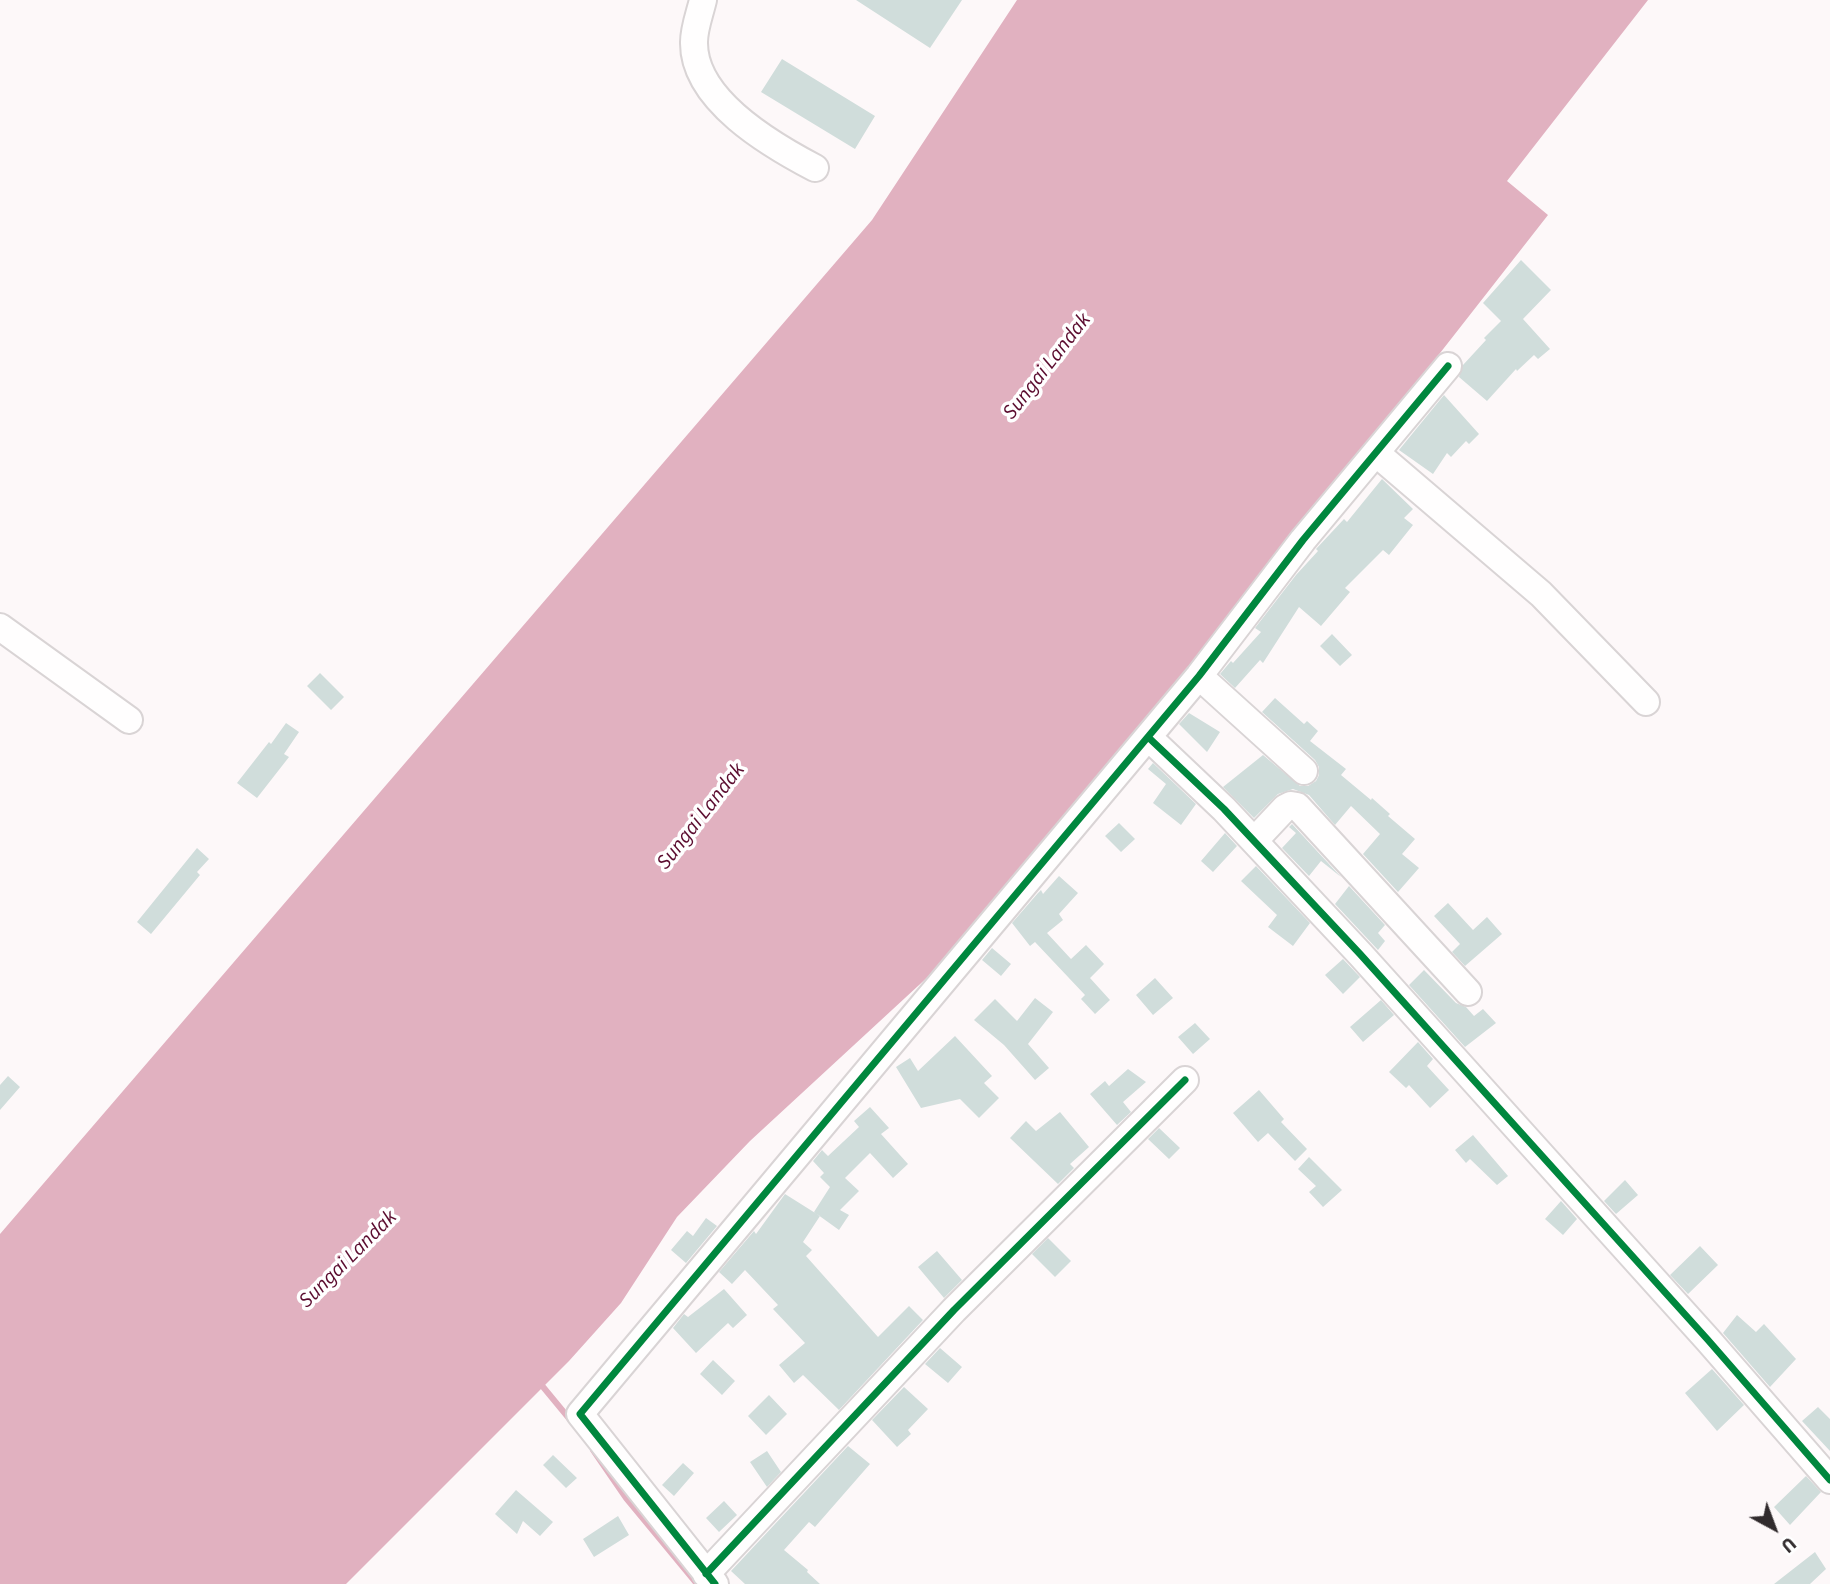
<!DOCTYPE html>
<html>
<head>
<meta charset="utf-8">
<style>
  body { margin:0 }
  #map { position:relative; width:1830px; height:1584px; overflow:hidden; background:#fdf8f9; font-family:"Source Sans 3",sans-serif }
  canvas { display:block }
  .north { position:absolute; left:1739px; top:1493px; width:70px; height:70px; -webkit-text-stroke:5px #fff; paint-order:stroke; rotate:139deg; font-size:19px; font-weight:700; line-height:28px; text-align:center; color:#312b2d }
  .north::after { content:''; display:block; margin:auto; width:24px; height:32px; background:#312b2d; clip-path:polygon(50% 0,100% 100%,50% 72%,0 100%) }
</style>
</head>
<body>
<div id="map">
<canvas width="1830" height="1584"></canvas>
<div class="north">U</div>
</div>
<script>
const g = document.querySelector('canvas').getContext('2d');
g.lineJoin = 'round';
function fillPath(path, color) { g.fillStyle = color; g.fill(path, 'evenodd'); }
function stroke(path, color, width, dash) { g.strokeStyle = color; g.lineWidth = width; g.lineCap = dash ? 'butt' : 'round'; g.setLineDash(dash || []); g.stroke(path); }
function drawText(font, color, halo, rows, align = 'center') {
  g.font = font + ' "Source Sans 3",sans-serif'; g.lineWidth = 7; g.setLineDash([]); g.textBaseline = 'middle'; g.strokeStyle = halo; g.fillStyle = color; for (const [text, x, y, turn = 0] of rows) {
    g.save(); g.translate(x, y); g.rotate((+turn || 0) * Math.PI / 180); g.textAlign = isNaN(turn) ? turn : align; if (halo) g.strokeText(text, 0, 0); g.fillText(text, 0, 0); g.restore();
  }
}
const water = new Path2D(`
  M1017,0H1648L1507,181L1548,215L1261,582L970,938L750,1141L677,1217L621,1303L569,1361L346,1584H0V1234L872,220Z`);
const stream = new Path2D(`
  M539,1382L572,1422
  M593,1450L626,1498L697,1584`);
const building = new Path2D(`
  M856,0H962L930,48Z
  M782,59L875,116L855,149L761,92Z
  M1521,260L1551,290L1523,319L1550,349L1538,359L1534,355L1517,371L1516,369L1487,401L1459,377L1463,365L1486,340L1484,338L1501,321L1483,303Z
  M1444,395L1479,434L1469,444L1466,441L1451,457L1447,453L1433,474L1399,450Z
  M1382,479L1413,509L1404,518L1413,525L1389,555L1383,550L1345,588L1350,592L1321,626L1299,607L1263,663L1260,660L1235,688L1220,674L1231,661L1233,663L1261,632L1255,628L1296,575L1318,551L1316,549L1344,519L1347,522Z
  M1332,634L1352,655L1340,666L1320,646Z
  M320,673L344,697L331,710L307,686Z
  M1275,698L1304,724L1307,721L1318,731L1310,741L1346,769L1341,775L1371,800L1372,798L1390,814L1388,816L1415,839L1402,854L1419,868L1398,892L1363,854L1380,834L1351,806L1335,825L1309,795L1293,789L1278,794L1254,818L1223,787L1263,755L1300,786H1308L1316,781L1319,775V767L1315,760L1262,712Z
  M1189,713L1220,732L1207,752L1179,724Z
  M286,723L299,732L284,754L289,757L257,798L237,783L269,742L271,744Z
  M1153,763L1196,804L1181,825L1153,803L1166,784L1148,769Z
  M1119,823L1135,839L1121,852L1105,836Z
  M1292,824L1341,877L1321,861L1309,876L1282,848L1296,833L1289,827Z
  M1225,833L1237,846L1213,872L1201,861Z
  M197,848L209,859L197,872L200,875L151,934L137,922Z
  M1256,866L1310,923L1293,946L1268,927L1277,915L1241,881Z
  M1059,876L1078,893L1059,914L1063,920L1047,933L1071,959L1086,945L1104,964L1090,978L1110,1000L1095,1014L1081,999L1085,995L1035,942L1030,946L1012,923L1038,893L1041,890L1043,894Z
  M1349,886L1385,925L1378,933L1385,941L1378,950L1335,904Z
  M1448,903L1473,930L1487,917L1502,934L1465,966L1452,952L1460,944L1434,916Z
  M992,948L1011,964L1001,976L982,960Z
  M1343,959L1360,977L1343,994L1325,975Z
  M1424,970L1456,1003L1466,1007L1474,1016L1483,1009L1496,1023L1465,1047L1409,985Z
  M1155,978L1173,998L1153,1015L1136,995Z
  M1035,998L1053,1012L1028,1044L1049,1068L1035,1080L1004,1045L974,1020L995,999L1017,1021Z
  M1381,1000L1394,1015L1363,1042L1350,1027Z
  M1195,1023L1210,1039L1193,1054L1178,1037Z
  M955,1036L992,1076L984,1083L999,1098L979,1118L960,1099L921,1108L896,1067L910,1058L918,1071Z
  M1418,1042L1433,1059L1427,1066L1449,1090L1430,1108L1409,1085L1406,1088L1389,1072Z
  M1128,1069L1146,1082L1123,1102L1131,1112L1117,1125L1090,1094L1105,1081L1109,1086Z
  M8,1076L20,1087L0,1110V1085Z
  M1259,1090L1284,1119L1281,1122L1307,1149L1295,1161L1268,1133L1258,1142L1233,1113Z
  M870,1107L889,1128L881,1134L908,1164L893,1178L870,1153L845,1178L859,1191L840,1210L849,1215L839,1230L814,1212L830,1187L820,1177L824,1173L813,1161L822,1150L828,1156L859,1127L854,1121Z
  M1060,1112L1089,1147L1070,1164L1074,1168L1058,1184L1010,1138L1026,1121L1036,1131Z
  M1159,1128L1180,1148L1169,1159L1148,1139Z
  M1473,1135L1508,1176L1497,1185L1470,1159L1466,1163L1455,1150Z
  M1309,1157L1342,1190L1323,1207L1309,1192L1316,1186L1298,1169Z
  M1625,1180L1638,1195L1616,1214L1604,1201Z
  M785,1194L820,1216L803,1242L812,1250L806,1256L878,1337L909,1306L923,1320L839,1410L803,1375L794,1383L779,1365L805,1343L773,1309L778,1305L745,1270L732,1284L719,1272L754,1231L756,1234Z
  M1561,1201L1577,1219L1563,1235L1545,1219Z
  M706,1218L717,1226L686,1263L671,1250L687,1231L693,1236Z
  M1048,1238L1071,1261L1055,1277L1032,1254Z
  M1700,1246L1718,1265L1688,1294L1670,1275Z
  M937,1251L962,1280L944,1298L918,1267Z
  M724,1289L747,1315L733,1328L728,1323L696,1353L673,1328L684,1314L688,1317Z
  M1737,1315L1756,1332L1764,1324L1796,1359L1770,1387L1723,1333Z
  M940,1348L962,1367L948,1383L925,1364Z
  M713,1360L735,1381L722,1395L700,1374Z
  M1712,1369L1744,1405L1717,1431L1685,1393Z
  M904,1387L928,1409L908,1430L911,1434L897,1447L872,1420Z
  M769,1395L787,1414L766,1435L748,1416Z
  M1818,1407L1830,1419V1451L1802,1421Z
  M848,1446L870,1464L815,1527L809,1522L784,1550L808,1570L807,1572L820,1584H745L731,1571Z
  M767,1451L781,1472L767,1487L750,1462Z
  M553,1455L577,1478L566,1488L543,1465Z
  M683,1463L694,1473L674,1496L662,1485Z
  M1806,1476L1821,1492L1790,1525L1774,1507Z
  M516,1490L553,1522L540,1536L523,1521L517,1534L495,1514Z
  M724,1501L737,1515L719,1532L706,1518Z
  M618,1516L629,1535L594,1557L583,1539Z
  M1815,1552L1826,1569L1810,1584H1774Z`);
const minor = new Path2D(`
  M703,0C700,13 694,28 694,42C693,100 771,145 815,168
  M1376,453L1541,594L1646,702
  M0,627L129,720
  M1199,676L1304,771
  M1148,737L1224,809L1360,954L1708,1340L1830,1480
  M1254,841L1285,808L1291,805L1297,806L1468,992
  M706,1574L954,1310L1185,1080
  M715,1584L580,1414L1199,676L1303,540L1448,366`);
const cycleway = new Path2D(`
  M1148,737L1224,809L1360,954L1708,1340L1830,1480
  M706,1574L954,1310L1185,1080
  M715,1584L580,1414L1199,676L1303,540L1448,366`);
const waterNames = [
  ["Sungai Landak",1048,367,-52],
  ["Sungai Landak",702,817,-52],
  ["Sungai Landak",349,1260,-45]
];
fillPath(water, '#e1b1c0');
stroke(stream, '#e1b1c0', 6);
fillPath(building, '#d0dddb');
stroke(minor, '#d9d4d5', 30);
stroke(minor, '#fffefe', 26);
stroke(cycleway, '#00873e', 7);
drawText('italic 21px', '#5b0c2f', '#fff', waterNames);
</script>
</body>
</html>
